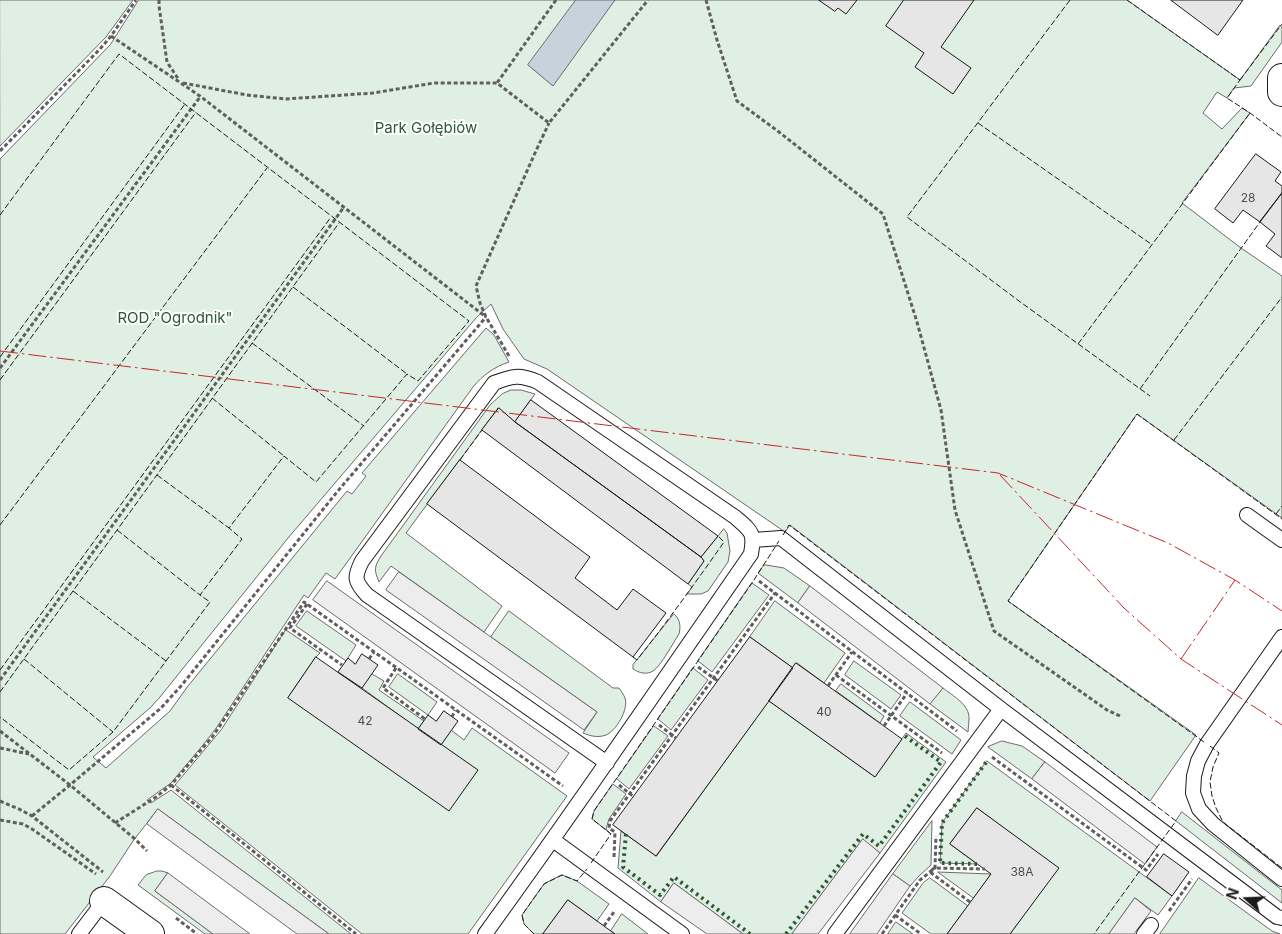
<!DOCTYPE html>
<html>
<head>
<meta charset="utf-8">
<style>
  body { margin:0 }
  #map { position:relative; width:1282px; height:934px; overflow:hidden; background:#fff; font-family:Inter,sans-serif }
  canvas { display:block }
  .north { position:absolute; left:1222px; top:874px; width:50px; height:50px; -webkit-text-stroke:4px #fff; paint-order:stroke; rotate:290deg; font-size:14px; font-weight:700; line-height:20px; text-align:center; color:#1a1a1a }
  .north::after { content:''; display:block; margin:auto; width:18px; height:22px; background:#1a1a1a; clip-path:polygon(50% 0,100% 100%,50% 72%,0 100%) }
</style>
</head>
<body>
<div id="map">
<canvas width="1282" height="934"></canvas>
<div class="north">N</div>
</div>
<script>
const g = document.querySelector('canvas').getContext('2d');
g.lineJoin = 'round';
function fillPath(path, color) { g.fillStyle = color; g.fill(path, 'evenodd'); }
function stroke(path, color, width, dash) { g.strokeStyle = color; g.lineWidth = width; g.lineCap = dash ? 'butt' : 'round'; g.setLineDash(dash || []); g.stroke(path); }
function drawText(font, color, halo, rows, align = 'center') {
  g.font = font + ' Inter,sans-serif'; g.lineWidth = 4; g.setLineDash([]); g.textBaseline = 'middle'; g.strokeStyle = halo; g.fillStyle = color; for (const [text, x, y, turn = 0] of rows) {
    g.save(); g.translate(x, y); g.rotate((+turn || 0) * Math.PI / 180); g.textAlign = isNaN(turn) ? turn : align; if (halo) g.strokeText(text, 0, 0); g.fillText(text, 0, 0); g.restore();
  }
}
const green = new Path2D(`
  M0,0H133L106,37L0,146Z
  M139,0H1127L1240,80L1280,25L1282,28V42L1251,86L1234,88L1227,98L1217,92L1203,113L1222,129L1242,108L1250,113L1182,203L1241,248L1282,276V518L1137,414L1008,601L1196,735L1150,801L790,525L785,532L547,369L524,359L503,329L491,304L476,318L288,538L160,697L151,707L93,757L106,768L170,711L188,686L347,491L352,494L366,476L362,473L486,328L494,335L509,362C494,367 483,375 473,387L335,579L326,573L308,598L304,595L217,727L203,745L171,783L147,800L151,803L171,790L351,934H329L158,809L133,841L110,876L65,934H0V159L110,45Z
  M511,390H521L535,394L515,422L498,408L406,533L502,606L484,632L391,566L379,582C374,570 374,567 381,556L490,405L502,394Z
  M724,529L727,533L730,551L728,562L708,591L701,594H687L692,587L688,584L704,561L701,557L718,536Z
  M766,565L784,568L810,586L798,603L758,573L763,566Z
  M752,583L769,595L712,672L698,661Z
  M775,601L845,653L824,683L797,663L793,668L750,637Z
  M307,611L356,645L346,661L296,626Z
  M509,611L613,688H619C621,691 624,695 625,698C629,709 616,731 606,735C598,738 590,736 583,733L597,712L491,637Z
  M674,614C680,619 681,626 679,634C673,643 661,666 653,671C647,675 639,673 633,669V665Z
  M286,630L320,653L316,657L288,698L441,745L451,730L464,740L472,728L567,796L468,934H362L175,785L221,730Z
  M854,661L901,695L891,709L845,675Z
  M693,668L708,680L671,730L658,719Z
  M372,674L384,681L379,690L424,721L418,729L362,688Z
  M398,674L437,702L428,715L389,687Z
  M841,684L884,716L880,723L836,691Z
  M943,688C953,696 970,705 969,719C969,723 968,728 968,732L930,704Z
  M769,701L875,777L906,733L946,762L880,853L863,840L792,934H743L674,883L661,902L618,868L621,831L656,856Z
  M910,702L961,740L952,754L900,716Z
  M654,726L668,736L629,789L617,779Z
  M1002,741L1022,746L1045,762L1032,779L988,747Z
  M987,761L1172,896L1158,915L1135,898L1109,934H1010L1058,868L977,808L950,844L977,864L940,863L942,823Z
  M613,784L626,794L609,819L606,829L610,833L592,819L594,811Z
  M1182,812L1282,890V903L1176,821Z
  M932,821L931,865L919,876L910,886L893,874Z
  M157,871H162L168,873L155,891L213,934H205L138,885L146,875Z
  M938,872L991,874L974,898Z
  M562,875L577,881L609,904L597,921L568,900L543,934H534L524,924L522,915L544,884Z
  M930,878L968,906L947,934H931L902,913L923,883Z
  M1199,878L1272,931L1280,934H1160Z
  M622,914L648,934H615L611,931Z
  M896,922L913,934H888Z`);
const parking = new Path2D(`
  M399,572L597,712L584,730L386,590Z
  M327,581L569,753L555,773L313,600Z
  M810,586L943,688L930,704L798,603Z
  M1045,762L1157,847L1145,864L1032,779Z
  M158,809L329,934H297L147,824Z
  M863,839L880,853L818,934H792Z
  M168,873L250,934H213L155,891Z
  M893,874L910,886L877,934H850Z
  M674,883L743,934H707L661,902Z
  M1135,898L1151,911L1134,934H1109Z`);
const water = new Path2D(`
  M576,0H615L553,86L528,65Z`);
const building = new Path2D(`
  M819,0H857L846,14L838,8L835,11Z
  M904,0H974L941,47L971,68L953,94L915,67L924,53L886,26Z
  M1171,0H1243L1218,35Z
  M1256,154L1281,172L1275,181L1282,186V193L1260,222L1243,210L1233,223L1215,209Z
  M1282,193V258L1266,246L1275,234L1260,222Z
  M531,400L718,536L701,557L515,422Z
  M499,408L515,422L701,557L704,561L688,584L482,430Z
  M460,460L590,557L575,578L617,610L633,589L666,613L633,657L427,504Z
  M750,637L793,668L656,856L613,825Z
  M362,654L378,665L362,688L338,672L348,658L355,664Z
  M316,657L478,770L449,811L288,698Z
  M796,663L902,739L875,777L769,701Z
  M444,711L458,721L441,745L418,729L428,715L436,721Z
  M977,808L1059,868L1010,934H947L991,874L950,844Z
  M1164,854L1189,872L1172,896L1147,877Z
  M568,900L597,921L615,934H543Z`);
const path = new Path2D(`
  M159,0V6L167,62L179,80
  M556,0L497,83L549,123L648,0
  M706,0L717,40L737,101L779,132L883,214L917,322L941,410L955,510L994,631L1107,710L1120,716
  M111,36L200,96L486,317
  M183,83L247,95L286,99L373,93L434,83H497
  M0,151L100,49L111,36L136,0
  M509,356L486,317L480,303L476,286L535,153L549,123
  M0,368L200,97
  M759,581L957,731
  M307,604L290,628L342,665
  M369,659L374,652
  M698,667L718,681
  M396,668L383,688L425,719
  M836,675L942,753
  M0,680L344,207
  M828,686L852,652
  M452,717L455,710
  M659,725L676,738
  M884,726L907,693
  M0,731L70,785L135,839L147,851
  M0,748L29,754
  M992,757L1146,870L1158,854
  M171,785L356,934
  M619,785L634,797
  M0,801L19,809L32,816L103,872
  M32,816L70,785L161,708L181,686L337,492L486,317
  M0,820L23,824L32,829L96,874
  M115,823L156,797L171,785L213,736L304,602L563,786
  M614,857L615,832L609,828L610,821L775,593
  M970,902L930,872L934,868L985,869
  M1169,911L1192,879
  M895,915L921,934
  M176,918L197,934
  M604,926L614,912
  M882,934L920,880L935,868L936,836`);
const lane = new Path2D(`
  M1247,515L1282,540
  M753,540L781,538L1001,709L1277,917L1282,918
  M1282,637L1207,744L1198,761L1194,776L1193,793L1199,809L1213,824L1282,879
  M553,840L682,934
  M79,934L104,901
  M485,934C576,809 663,681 751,554C755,532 751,531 735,517L538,382C519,374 512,376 494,383L362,561C354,577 354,581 367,595L607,763
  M835,934L1001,709
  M1144,934L1151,925`);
const street = new Path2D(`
  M1282,78V92
  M104,901L150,934`);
const hedge = new Path2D(`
  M626,834L623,867L660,895L674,877L750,934
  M977,864L940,863L942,823L987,761
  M786,934L863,834L879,846L941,762L905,736`);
const fence = new Path2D(`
  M1070,0L907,217L1019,301L1150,396
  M1127,0L1240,80L1227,98L1250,113L1282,137
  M1240,80L1282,24
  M978,123L1151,244
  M0,215L119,54L469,321L418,381L407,374L316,482L284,456L229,528L242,539L200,595L210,602L113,732L69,770L0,717
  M293,287L407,374
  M252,343L364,426
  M1078,344L1250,113
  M0,357L185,104
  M0,380L196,112
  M1140,389L1260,222
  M212,398L284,456
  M1174,440L1282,297
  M460,460L482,430
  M157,475L229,528
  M1276,514L1282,506
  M0,525L267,168
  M117,530L200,595
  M783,535L789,525L1176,821L1094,934
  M73,591L166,661
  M633,657L637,660C667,622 696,582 724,542L718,536
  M24,659L113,732
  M0,670L331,217
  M0,692L339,223
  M1204,742L1008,601L1137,414L1282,519
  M1210,746L1219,753L1213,767L1210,782L1212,796L1216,808L1223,822L1282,868
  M591,863L611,834L592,819L594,811L752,583L779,541
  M534,934L524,924L522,915L544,884L562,875L577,881L587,869`);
const power = new Path2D(`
  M0,351L998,473L1168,543L1235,580L1282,611
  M1000,475L1124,608L1181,659L1282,725
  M1181,659L1235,580`);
const numberNames = [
  ["28",1248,198],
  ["40",824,712],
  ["42",365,721],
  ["38A",1022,872]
];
const parkNames = [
  ["Park Gołębiów",426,128],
  ["ROD \"Ogrodnik\"",175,318]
];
fillPath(green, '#e0efe3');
stroke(green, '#6a6a6a', 1);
fillPath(parking, '#ededed');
stroke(parking, '#6a6a6a', 1);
fillPath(water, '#c6d2dc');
stroke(water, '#6a6a6a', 1);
fillPath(building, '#e6e6e6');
stroke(building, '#1a1a1a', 1);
stroke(lane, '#1a1a1a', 16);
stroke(street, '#1a1a1a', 30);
stroke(path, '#5f5f5f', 3, [4, 2.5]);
stroke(lane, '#fff', 14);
stroke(street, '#fff', 28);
stroke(hedge, '#2b5a34', 4, [2.5, 4]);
stroke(fence, '#1a1a1a', 1, [6, 2.5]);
stroke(power, '#c62828', 1, [18, 4, 2.5, 4]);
drawText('12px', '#4d4d4d', null, numberNames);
drawText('15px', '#2b5a34', '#fff', parkNames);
</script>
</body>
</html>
